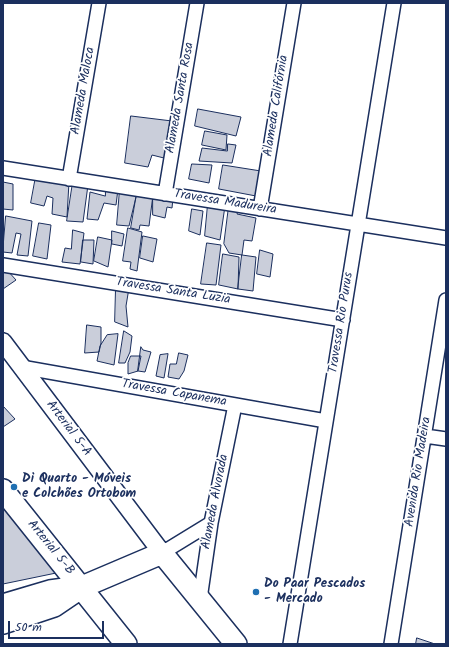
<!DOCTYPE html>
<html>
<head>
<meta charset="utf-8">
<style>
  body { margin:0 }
  #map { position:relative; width:449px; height:647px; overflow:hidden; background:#fff; font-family:Kalam,sans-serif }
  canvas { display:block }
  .frame { position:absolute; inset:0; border:4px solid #1b2f5e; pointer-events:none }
  .scale { position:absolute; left:8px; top:621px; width:96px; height:18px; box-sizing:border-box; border:2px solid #1b2f5e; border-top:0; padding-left:5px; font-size:12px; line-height:14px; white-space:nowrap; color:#1b2f5e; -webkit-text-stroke:3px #fff; paint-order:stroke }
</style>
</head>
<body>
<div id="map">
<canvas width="449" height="647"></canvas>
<div class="frame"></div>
<div class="scale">50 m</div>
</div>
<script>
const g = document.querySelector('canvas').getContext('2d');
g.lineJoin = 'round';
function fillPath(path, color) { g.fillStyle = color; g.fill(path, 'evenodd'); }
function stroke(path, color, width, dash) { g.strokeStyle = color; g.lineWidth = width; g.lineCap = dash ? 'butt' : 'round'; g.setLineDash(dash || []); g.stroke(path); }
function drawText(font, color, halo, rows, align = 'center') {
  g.font = font + ' Kalam,sans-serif'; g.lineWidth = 3.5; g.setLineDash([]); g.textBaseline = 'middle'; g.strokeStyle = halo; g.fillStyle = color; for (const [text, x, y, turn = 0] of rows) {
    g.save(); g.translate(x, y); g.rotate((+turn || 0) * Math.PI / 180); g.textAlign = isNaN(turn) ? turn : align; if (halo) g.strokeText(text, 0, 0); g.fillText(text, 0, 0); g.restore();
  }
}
const building = new Path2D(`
  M198,109L241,117L236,136L195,126Z
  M131,116L172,121L164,158L152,155L148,167L125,163Z
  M205,131L227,135L226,150L202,145Z
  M228,144L236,145L232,163L199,161L202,148L227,151Z
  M192,164L212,165L209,183L189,179Z
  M223,165L261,171L256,196L219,189Z
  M36,176L69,182L67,217L52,214L53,198L47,196L44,206L31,203Z
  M3,182L13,184V210L3,209Z
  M73,182L88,185L83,222L67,221Z
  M106,187L118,189L116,205L104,203L98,220L87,219L90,192L105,196Z
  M120,189L137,193L129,226L117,225Z
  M137,193L153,195L149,226L140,225L139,230L131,228Z
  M153,195L173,198L172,208L167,207L165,218L153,215Z
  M208,204L225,206L220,240L205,236Z
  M229,206L239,208L237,214L256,218L252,241L244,240L242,255L229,253L224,244Z
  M192,209L203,211L200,235L189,231Z
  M6,216L32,221L28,256L17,255L21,234L16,233L12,253L3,252Z
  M39,223L51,225L47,259L33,256Z
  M128,228L142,232L137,271L130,269L131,262L123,261Z
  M73,230L84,233L80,264L62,262L65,248L71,249Z
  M112,231L124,234L122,246L112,244Z
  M143,236L157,239L153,262L140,258Z
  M98,237L112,240L108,267L94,261Z
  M83,240H94L93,264L81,262Z
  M207,243L221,245L216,285L201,284Z
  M260,250L273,254L270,277L257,274Z
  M223,254L239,257L238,289L219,285Z
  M242,255L256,257L253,291L238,289Z
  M7,270L16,280L3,289V272Z
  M116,286L129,288L126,306L128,327L115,322Z
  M87,325L101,327V343L99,352L85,353Z
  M124,331L132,336L130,352L125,363H119Z
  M118,334L114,365L97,361L100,346L107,335Z
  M141,347L143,350L151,352L145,372L138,371Z
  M179,353L188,355L184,371L179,379L168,377L170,364H176Z
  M168,354L164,378L156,376L160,355Z
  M131,356H141L138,371L128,374V363Z
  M3,406L15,419L3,427Z
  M3,496L61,572L3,584Z
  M417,638L435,644H416Z`);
const minor = new Path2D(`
  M3,168L446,238
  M69,179L99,3
  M165,194L197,3
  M260,209L294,3
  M3,265L343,320
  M21,367L326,421
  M425,436L446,439
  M162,553L211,523
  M200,599L211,523L235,405
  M290,644L394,3
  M391,644L446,300`);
const tertiary = new Path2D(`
  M3,342L162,553`);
const primary = new Path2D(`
  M3,490L126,644
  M3,605L50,591L79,587
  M3,623L54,606L82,587L162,553L236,644`);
const markers = [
  [14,487,4,"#1f6fb2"],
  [256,592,4,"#1f6fb2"]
];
const streetNames = [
  ["Alameda Maloca",84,91,-80],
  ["Alameda Santa Rosa",181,98,-80],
  ["Alameda Califórnia",277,106,-81],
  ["Travessa Madureira",225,203,9],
  ["Travessa Santa Luzia",173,292,9],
  ["Travessa Rio Purus",342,323,-81],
  ["Travessa Capanema",174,394,10],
  ["Arterial 5-A",68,429,53],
  ["Avenida Rio Madeira",419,472,-81],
  ["Alameda Alvorada",216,502,-79],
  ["Arterial 5-B",50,548,51]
];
const poiNames = [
  ["Di Quarto - Móveis",22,480],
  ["e Colchões Ortobom",22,495],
  ["Do Paar Pescados",264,585],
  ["- Mercado",264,600]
];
fillPath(building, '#caceda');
stroke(building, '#1b2f5e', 1);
stroke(minor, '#1b2f5e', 16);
stroke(tertiary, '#1b2f5e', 20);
stroke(primary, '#1b2f5e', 24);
stroke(minor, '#fff', 13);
stroke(tertiary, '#fff', 17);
stroke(primary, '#fff', 21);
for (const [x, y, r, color] of markers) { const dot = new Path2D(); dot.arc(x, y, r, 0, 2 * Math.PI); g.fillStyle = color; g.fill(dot); stroke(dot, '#fff', 1.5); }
drawText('13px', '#1b2f5e', '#fff', streetNames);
drawText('bold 13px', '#1b2f5e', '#fff', poiNames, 'left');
</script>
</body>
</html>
